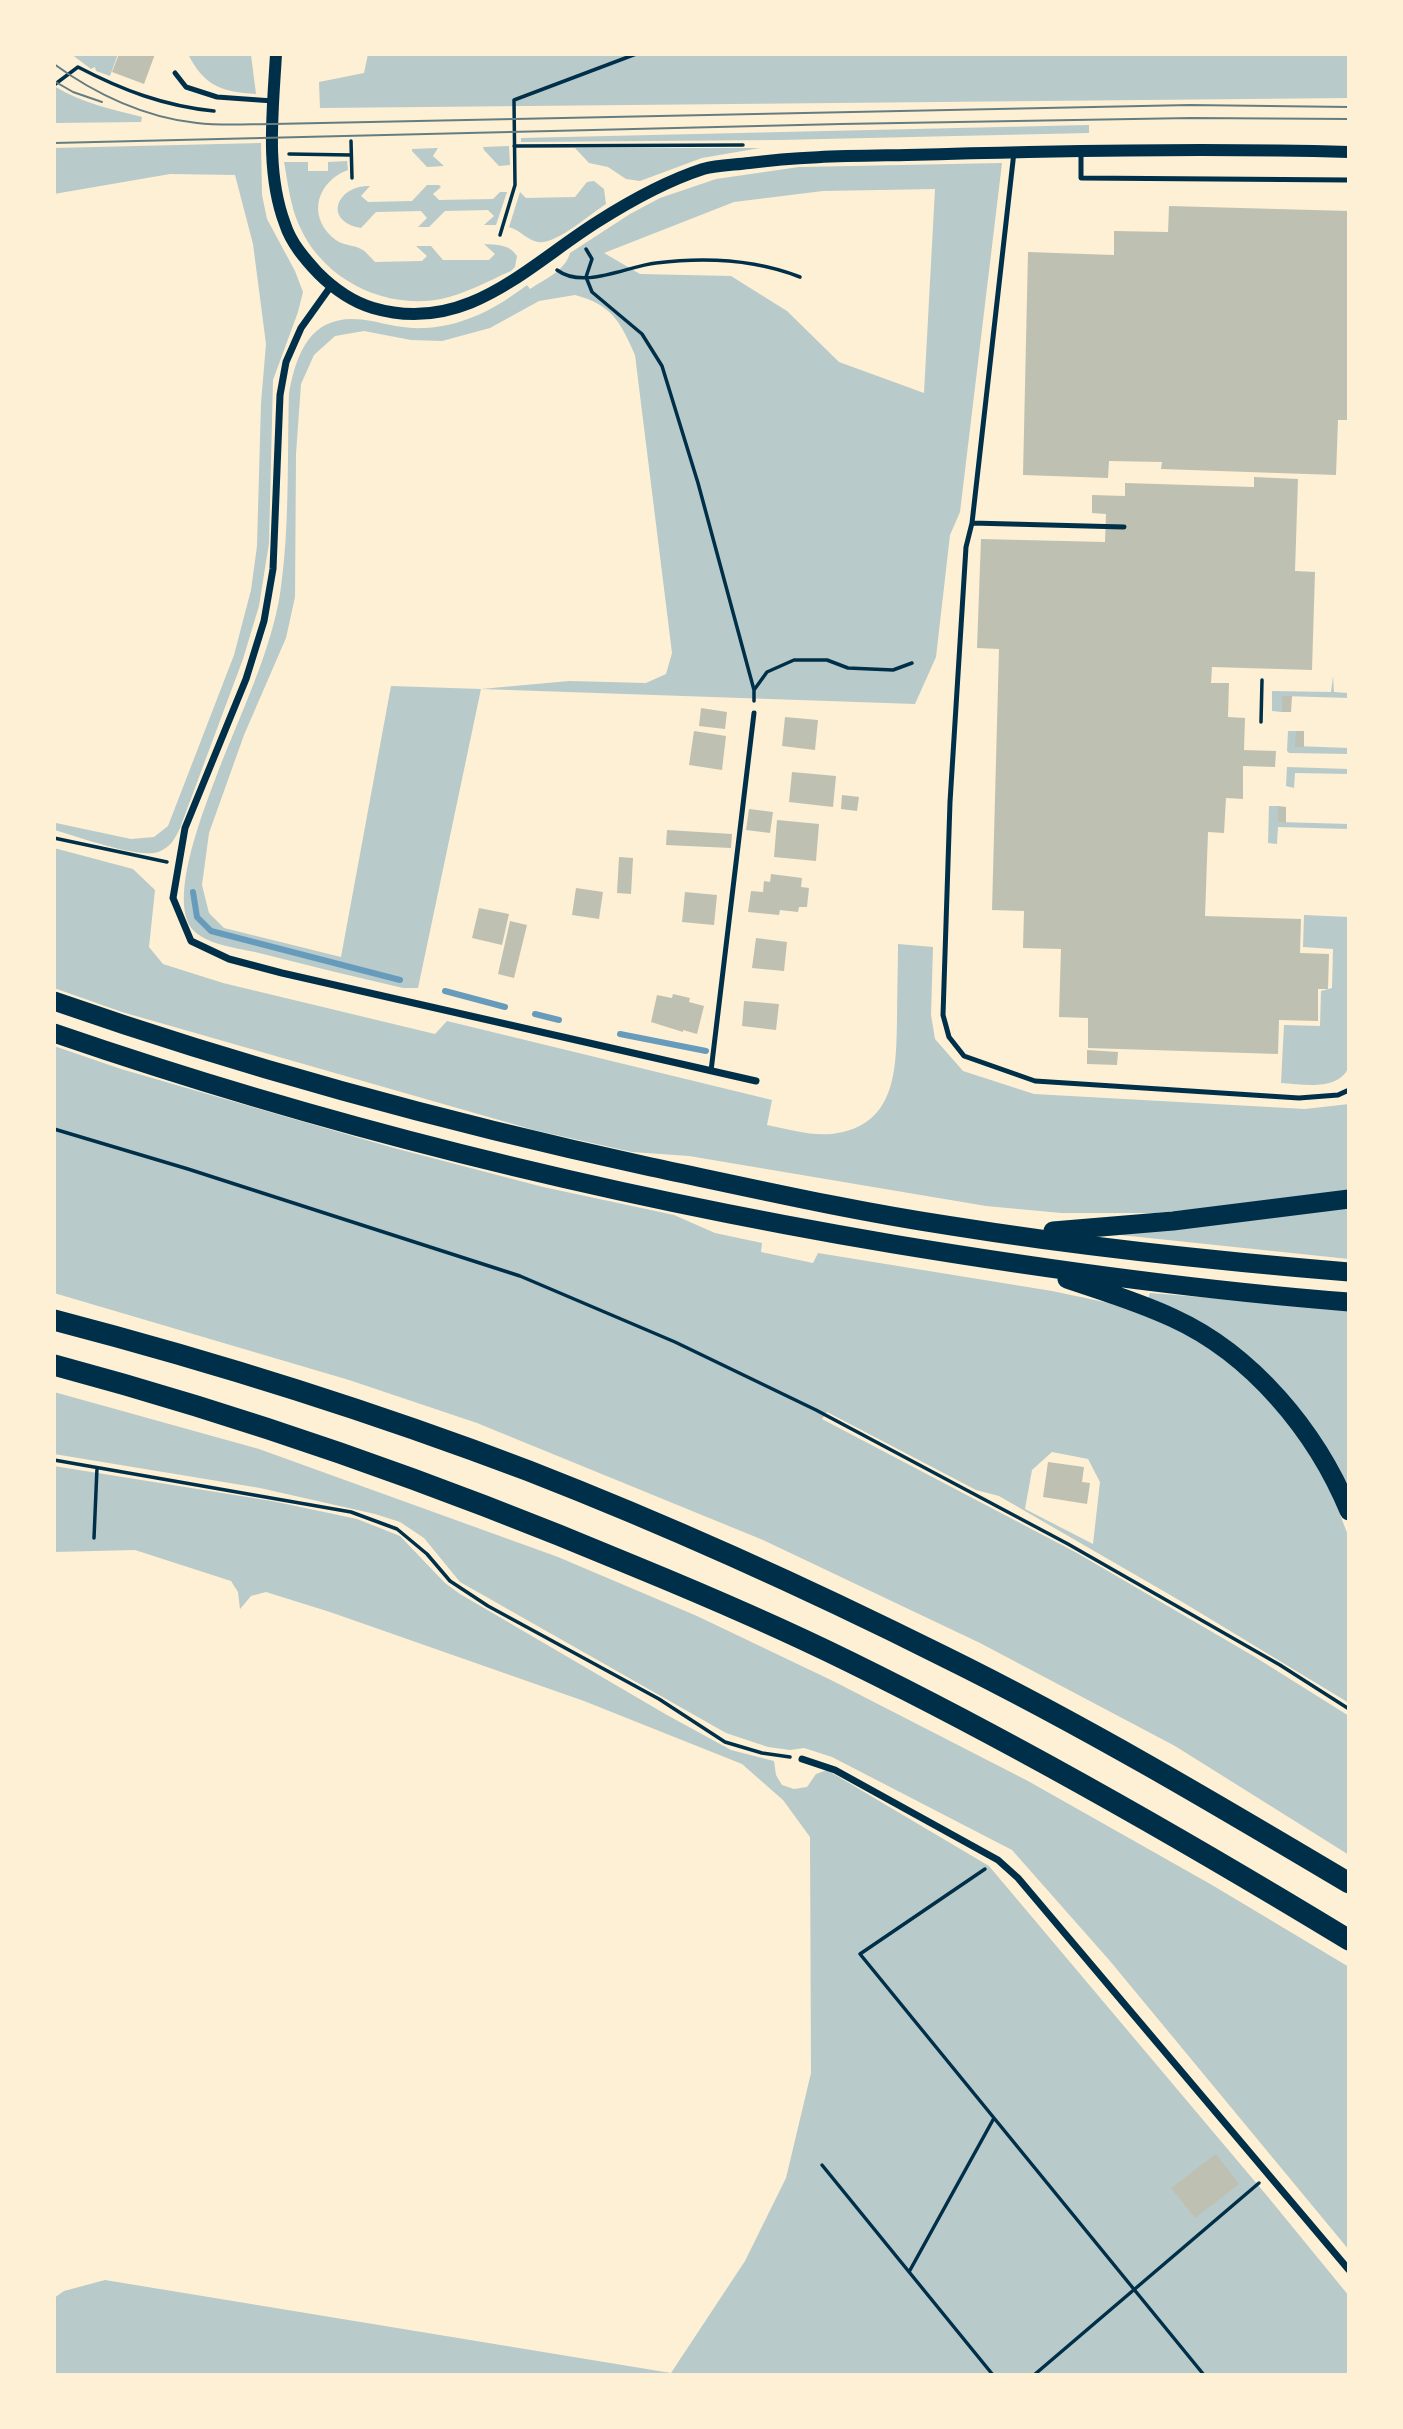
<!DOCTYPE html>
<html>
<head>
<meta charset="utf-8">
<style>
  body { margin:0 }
  #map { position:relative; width:1403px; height:2429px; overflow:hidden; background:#fdf0d5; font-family:Inter,sans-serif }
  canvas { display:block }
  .frame { position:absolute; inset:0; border:56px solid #fdf0d5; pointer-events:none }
</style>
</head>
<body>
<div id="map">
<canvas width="1403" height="2429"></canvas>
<div class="frame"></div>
</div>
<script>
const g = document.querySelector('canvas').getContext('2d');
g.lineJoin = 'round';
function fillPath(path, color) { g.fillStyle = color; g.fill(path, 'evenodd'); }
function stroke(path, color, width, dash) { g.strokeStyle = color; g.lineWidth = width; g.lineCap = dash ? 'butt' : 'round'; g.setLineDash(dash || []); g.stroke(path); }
const green = new Path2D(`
  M71,54H118L110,76L96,71L95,67L91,69Z
  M188,54L251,55L256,94C222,92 204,86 188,54Z
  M368,54H1349V98L320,108L319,82L364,73Z
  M54,86C82,103 111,109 142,117L141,122L54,123Z
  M1089,125V133L779,140L521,142V138Z
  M261,143L262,195L267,219L295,271L303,292L298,312L273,380L269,543L259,606L243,659L180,828C175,839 170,848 158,852C138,859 77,836 54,830L56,823L131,839L154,837L168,826L234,655L251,590L257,546L261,403L266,344L253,244L235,175L170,174L54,194V148Z
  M509,146L510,165L499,166L484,150L483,147Z
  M438,148L433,156L444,166L427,167L412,151V149Z
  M575,148H760L702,158L640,181L626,179L608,167L589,163Z
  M347,161L348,170C318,181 307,214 332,237C343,247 354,244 363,250C367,253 371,258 375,262L422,261L427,256L416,246H431L443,260H489L495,254L484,244C498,245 509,244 517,256L515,267L511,271C488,281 465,294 441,299C384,310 322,279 299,225C290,205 288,183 284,162H308V171H328V162Z
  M1002,163L960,512L950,535L936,657L915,704L481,689L418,988H403C355,977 307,965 259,953C239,948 210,946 194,931C165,902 207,802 219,769C240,715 271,651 280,594C290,528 287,460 289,393C298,344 316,310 372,321C390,325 406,329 425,328C464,326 497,308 527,285L530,289C545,279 565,271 570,253L630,214L660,198L716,179L799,167ZM935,189L924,393L839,362L787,311L731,276L640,274L604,253L734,202L823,191ZM575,295C612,305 620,321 635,355L672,653L666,674L646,683L569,681L481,689L391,686L341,957L224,928L209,913L202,885L209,833L244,735L286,638L295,597L296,454L301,384L314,355L335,336L364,331L411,340L442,341L490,328L539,301Z
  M594,181L604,189L606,204C590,214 556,245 538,242C527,240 520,230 509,227L520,192L526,198L575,197L587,182Z
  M427,185H439L441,187L433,194L439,200L493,199L500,192H507L496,225H484L494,216L488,210L445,211L429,227H418L427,218L421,211L376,212L361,228C322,221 337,185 370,186L361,196L368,202L412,201Z
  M1333,676L1334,692L1349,693V698L1283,696L1282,712L1272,711V691L1331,692Z
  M1288,731H1296V746L1349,748V754L1289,753L1287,751Z
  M1287,767L1349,769V774L1295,773L1294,788L1286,786Z
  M1269,806H1278V822L1349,824L1347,828L1349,829L1278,827L1277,844L1268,843Z
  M54,848L133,869L155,890L149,947L163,964L223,983L435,1034L447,1021L772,1100L767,1125C788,1129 810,1136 832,1134C896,1126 896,1071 897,1021C897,995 898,970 898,944L933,947L931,1015L935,1039L963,1071L1034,1094L1305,1109L1349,1104V1190L1227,1206L1155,1213H1061L986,1206L689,1156L632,1152L534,1130L122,1012L54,988Z
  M1304,915L1349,917V1067C1337,1092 1303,1084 1281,1083L1284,1025L1320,1026L1321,991L1332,988L1333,949L1303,947Z
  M54,1046L121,1069L394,1148L543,1187L674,1215L715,1233L762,1243L761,1252L813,1263L818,1253L1052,1291L1109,1303L1166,1324L1197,1339L1240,1370L1273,1405L1299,1436L1331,1491L1349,1538V1703L1184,1603L999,1496L976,1490L827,1412L822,1419L1077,1553L1255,1657L1349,1716V1855L1175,1746L980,1643L763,1540L477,1423L349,1380L54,1293ZM1052,1452L1088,1459L1100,1482L1093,1544L1025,1509L1032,1470Z
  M1349,1207V1259L1101,1233Z
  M1150,1293L1349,1309V1487L1317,1433L1148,1299Z
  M54,1392L259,1449L558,1557L697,1616L833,1681L1028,1781L1212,1885L1349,1967V2250L1110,1961L1012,1850L832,1757L804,1748L790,1750L768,1747L726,1733L460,1582L424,1538L400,1522L375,1514L260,1488L54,1454Z
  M54,1466L272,1501L357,1519L400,1536L445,1583L460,1594L667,1715L731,1750L774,1761L776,1775L782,1785L794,1789L807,1787L816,1774L827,1770L989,1866L1268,2197L1349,2296V2375H54V2298L64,2291L105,2280L671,2373L745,2261L786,2178L811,2073L810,1837L783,1800L742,1764L584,1701L330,1612L266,1592L251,1596L240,1609L238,1592L231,1581L135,1550L54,1552Z`);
const stream = new Path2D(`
  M193,892L197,917L211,931L400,980
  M445,991L505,1007
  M535,1014L559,1020
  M620,1034L706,1051`);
const building = new Path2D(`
  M119,54H155L144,84L112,72Z
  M1169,206L1349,211V420H1338L1336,475L1161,469L1162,462L1109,461L1108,478L1023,475L1028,252L1114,255V231L1168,232Z
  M1254,477L1298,479L1295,571L1315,572L1312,670L1212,667L1211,683H1229L1228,717L1245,718L1244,750L1276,751L1275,767L1243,766V799L1226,798L1224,833L1208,832L1205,916L1301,919L1300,953L1329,954L1328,989H1318V1021L1279,1020L1278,1054L1088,1048V1018L1059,1017L1061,949L1023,948L1024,911L992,910L999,649L977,648L981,539L1105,542L1106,514L1092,513V495L1125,496V483L1254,487Z
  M1282,696H1292L1291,712H1282Z
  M701,708L727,712L725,729L699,726Z
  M785,717L818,720L815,750L782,746Z
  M694,731L726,736L722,770L689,765Z
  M1296,731H1304V747H1295Z
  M792,772L836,776L833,807L789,802Z
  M842,795L859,797L857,811L841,809Z
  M1278,806L1286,807V823L1278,822Z
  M749,809L773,812L770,833L746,830Z
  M777,820L819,824L816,861L774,857Z
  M667,830L732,834L731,848L666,845Z
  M619,857L633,858L631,894L617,893Z
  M771,874L802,878L801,887L809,888L807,907H799L798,912L780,910L779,915L748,912L751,891L763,892L764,881L770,882Z
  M576,888L603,892L599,919L572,915Z
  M685,892L717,895L714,925L682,922Z
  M479,908L509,914L502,945L472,938Z
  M510,921L527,925L514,978L498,974Z
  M756,938L787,942L784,971L752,968Z
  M673,994L690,998L689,1002L704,1006L697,1034L683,1030V1032L651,1022L657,995L672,998Z
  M744,1001L779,1004L776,1030L742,1026Z
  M1087,1050L1118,1052L1117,1065L1087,1064Z
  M1048,1462L1084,1467L1082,1482L1090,1483L1087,1504L1043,1497Z
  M1216,2154L1239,2184L1195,2218L1171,2188Z`);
const path = new Path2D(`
  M54,85L78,67C122,90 164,106 214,111
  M351,141L352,178
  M514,146L743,145
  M289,154L351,155
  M500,235L515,185L514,100L636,54
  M586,249L592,259L586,277L592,292L642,334L662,366L698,483L754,690V701
  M557,270C584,290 627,266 656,263C705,257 754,259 800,277
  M754,690L767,672L794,660H827L848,668L893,670L912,663
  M1261,722L1262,680
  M54,838L167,862
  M54,1129L188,1169L520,1276L675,1342L816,1410L1068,1544L1280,1665L1349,1709
  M54,1460L351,1512L397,1529L427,1554L450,1581L488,1606L659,1699L725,1742L762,1753L790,1757
  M94,1538L97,1468
  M985,1869L860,1954L1204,2375
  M822,2165L993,2375
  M909,2272L994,2118
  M1034,2375L1259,2183`);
const service = new Path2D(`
  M175,73L186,87L217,97L273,101
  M1081,151V178L1349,180
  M1014,152L972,523L1124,527
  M972,523L966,547L950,802L943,1015L949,1037L964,1056L1035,1081L1299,1098L1338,1095L1349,1090
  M711,1071L754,713`);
const minor = new Path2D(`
  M331,286L301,328L286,362L280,395L273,569L264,621L246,679L185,828L173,898L191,941L229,959L282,973L756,1081
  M802,1759L835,1770L998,1860L1018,1878L1349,2270`);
const tertiary = new Path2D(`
  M276,54C273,110 265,171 285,224C291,243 305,259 318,273C333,288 353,302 373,308C465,335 526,267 597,222C630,201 666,181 703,169C718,165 734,165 749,163C801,156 854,156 907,155C1054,151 1202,148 1349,152`);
const trunk = new Path2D(`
  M54,1001C249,1069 449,1123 651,1167C751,1188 851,1211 952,1226C1083,1247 1216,1261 1349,1272
  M54,1033C327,1127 609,1196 893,1244C1044,1269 1196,1290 1349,1302
  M1053,1231L1173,1221L1349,1199
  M1067,1279C1102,1291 1139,1302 1173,1318C1252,1354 1316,1431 1349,1511`);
const motorway = new Path2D(`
  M54,1320C215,1362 374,1412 529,1471C670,1526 809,1589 945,1657C1083,1725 1216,1804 1349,1883
  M54,1365C252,1418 446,1487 634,1566C707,1596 779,1627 850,1662C1021,1746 1186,1841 1349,1940`);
const tram = new Path2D(`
  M54,64C95,94 146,118 197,123C222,126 248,124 273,124L1190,105L1349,107
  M54,81L73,92L102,102
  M54,143L841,124L1191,118L1349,119`);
fillPath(green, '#b9caca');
stroke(stream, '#669bbc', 6);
fillPath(building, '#bec0b2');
stroke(path, '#003049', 3.5);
stroke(service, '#003049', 5);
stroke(minor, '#003049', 7);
stroke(tertiary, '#003049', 12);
stroke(trunk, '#003049', 19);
stroke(motorway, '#003049', 21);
stroke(tram, '#657d81', 2);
</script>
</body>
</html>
